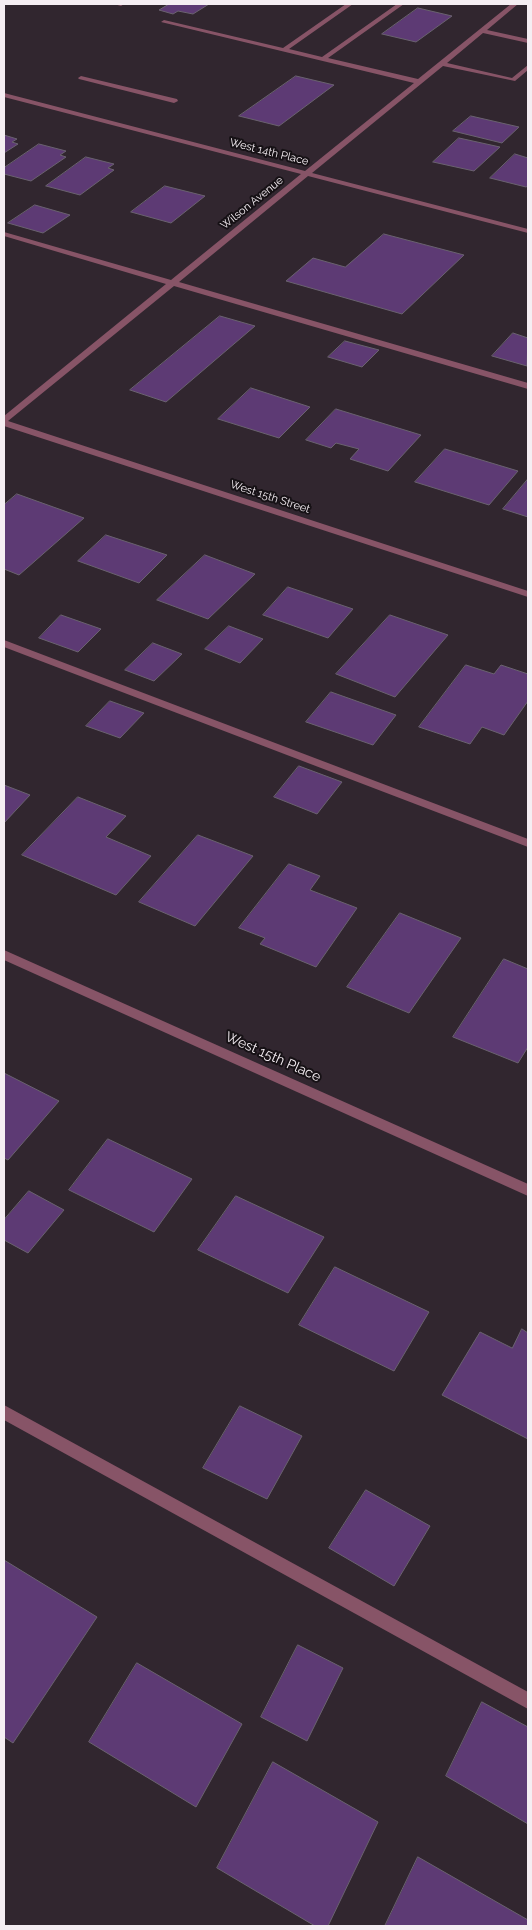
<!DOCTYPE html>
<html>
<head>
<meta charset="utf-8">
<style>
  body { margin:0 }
  #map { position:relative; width:532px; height:1930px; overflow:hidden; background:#31262f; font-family:Raleway,sans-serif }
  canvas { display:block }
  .frame { position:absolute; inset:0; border:5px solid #f5eef3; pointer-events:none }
</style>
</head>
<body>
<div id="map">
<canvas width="532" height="1930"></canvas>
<div class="frame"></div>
</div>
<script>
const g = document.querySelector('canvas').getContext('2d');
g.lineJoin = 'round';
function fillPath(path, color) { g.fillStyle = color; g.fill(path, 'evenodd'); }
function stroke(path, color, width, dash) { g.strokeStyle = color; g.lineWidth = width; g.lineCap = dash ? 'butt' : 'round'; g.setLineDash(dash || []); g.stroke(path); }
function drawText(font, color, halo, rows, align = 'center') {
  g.font = font + ' Raleway,sans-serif'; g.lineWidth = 4; g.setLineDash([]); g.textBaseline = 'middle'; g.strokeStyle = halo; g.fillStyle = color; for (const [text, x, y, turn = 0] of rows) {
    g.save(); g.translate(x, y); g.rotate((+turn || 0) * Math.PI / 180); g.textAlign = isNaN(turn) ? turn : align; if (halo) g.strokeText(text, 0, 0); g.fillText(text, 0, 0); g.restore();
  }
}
const building = new Path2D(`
  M167,4H209L193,14L178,11L173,14L159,10L169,4Z
  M418,8L452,16L416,42L382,34Z
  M296,76L334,85L279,126L239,116Z
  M471,116L519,127L502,143L453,131Z
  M4,135L17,139L12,142L18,144L4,153Z
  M459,138L500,147L474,171L433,162Z
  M39,144L66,151L60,155L66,157L31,181L4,174V168Z
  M515,154L528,158V186L526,187L490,178Z
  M86,157L114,164L108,168L114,170L80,195L46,186Z
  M165,186L205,196L171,223L131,212Z
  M35,205L70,215L43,233L8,223Z
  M384,234L464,255L402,314L286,281L313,258L345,267Z
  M220,316L255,326L166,402L130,390Z
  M513,333L528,338L527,366L492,356Z
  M345,341L379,350L362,367L328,357Z
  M251,388L310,407L279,438L218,419Z
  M336,409L421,435L388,471L350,459L359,449L336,443L331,448L306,440Z
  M445,449L518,471L489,505L415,482Z
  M528,479V517L503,509Z
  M17,494L84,518L19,575L4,569V505Z
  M106,535L167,555L139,583L78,561Z
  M205,555L255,574L208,619L157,600Z
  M288,587L353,609L328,638L263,615Z
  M61,615L101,629L78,652L39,638Z
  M390,615L448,635L395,697L336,674Z
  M229,626L263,639L240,663L205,649Z
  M153,643L182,654L154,681L125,670Z
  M466,665L494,674L501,665L528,674V701L504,735L482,727L470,744L419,727Z
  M331,692L396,715L373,745L306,722Z
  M110,701L144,713L120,738L86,726Z
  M299,766L342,782L317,814L274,797Z
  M4,785L30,795L4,823Z
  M78,797L126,816L106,837L151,856L116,895L22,855Z
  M198,835L253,856L195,926L139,902Z
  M289,864L320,876L310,890L357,908L316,967L260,944L265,938L239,928Z
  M400,913L461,938L409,1013L347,987Z
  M504,959L528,969V1047L518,1063L453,1037Z
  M4,1073L59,1101L8,1160L4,1158Z
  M108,1139L192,1179L154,1232L69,1190Z
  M29,1191L64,1210L28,1253L4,1240V1220Z
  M236,1196L324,1237L288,1293L198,1250Z
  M335,1267L429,1312L394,1371L299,1325Z
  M522,1329L528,1333V1439L442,1395L480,1332L512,1348Z
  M240,1406L302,1436L267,1499L203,1468Z
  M366,1490L430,1526L394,1586L329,1548Z
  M4,1560L97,1617L13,1743L4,1737Z
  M298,1645L343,1668L307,1741L261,1717Z
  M137,1663L242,1724L196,1807L89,1742Z
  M482,1702L528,1727V1824L446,1776Z
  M273,1762L378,1822L328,1926H315L217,1868Z
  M418,1857L528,1920V1926H385Z`);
const minor = new Path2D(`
  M114,4H124L121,6Z
  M346,4H353L289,49L322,57L397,4H404L328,58L418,79L511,4H518L487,30L528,39V43L483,33L447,63L512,78L528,65V70L515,81L443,66L312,173L528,229V233L308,176L179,282L528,383V389L174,286L8,421L528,591V597L4,426V416L166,284L4,236V232L171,280L301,174L4,97V93L305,171L414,83L161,22L164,20L283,48Z
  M81,76L177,99L178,101L174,103L79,79L78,78Z
  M4,640L528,839V847L4,647Z
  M4,950L528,1184V1196L4,960Z
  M4,1405L528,1692V1709L4,1420Z`);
const farStreetnames = [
  ["West 14th Place",269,152,14],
  ["Wilson Avenue",252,203,-39],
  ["West 15th Street",270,497,18]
];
const streetNames = [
  ["West 15th Place",273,1057,24]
];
fillPath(building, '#5d3a74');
stroke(building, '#6a626f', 1);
fillPath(minor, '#875467');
drawText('11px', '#f5eef3', '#161115', farStreetnames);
drawText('14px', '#f5eef3', '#161115', streetNames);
</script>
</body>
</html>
